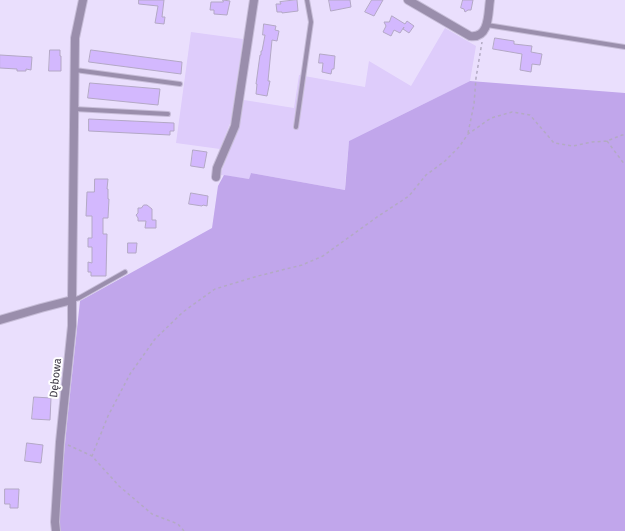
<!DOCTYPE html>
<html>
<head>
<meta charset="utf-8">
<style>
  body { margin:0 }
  canvas { display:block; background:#eadffd }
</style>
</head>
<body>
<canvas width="625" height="531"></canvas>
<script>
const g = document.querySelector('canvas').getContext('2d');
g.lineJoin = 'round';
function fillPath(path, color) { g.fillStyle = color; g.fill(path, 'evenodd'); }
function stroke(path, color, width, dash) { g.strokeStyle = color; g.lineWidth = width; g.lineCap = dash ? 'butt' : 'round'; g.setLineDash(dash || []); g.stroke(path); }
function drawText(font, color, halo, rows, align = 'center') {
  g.font = font + ' "Fira Sans",sans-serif'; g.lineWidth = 4; g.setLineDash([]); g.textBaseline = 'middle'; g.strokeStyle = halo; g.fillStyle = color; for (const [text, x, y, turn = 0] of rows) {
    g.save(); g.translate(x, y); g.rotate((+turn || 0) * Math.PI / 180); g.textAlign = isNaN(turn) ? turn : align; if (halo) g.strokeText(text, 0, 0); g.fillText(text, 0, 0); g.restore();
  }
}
const green = new Path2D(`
  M445,28L476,46L470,81L349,141L345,185V190L251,173L249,179L221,175L222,170L240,122L244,100L294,108L299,75L365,87L369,61L411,86Z
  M191,32L243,39L231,121L220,149L176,143Z`);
const forest = new Path2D(`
  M470,81L625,93V531H59L58,518L68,413L80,301L212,228L218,186L224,175L249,179L251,173L345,190L349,141Z`);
const building = new Path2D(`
  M139,0H164L162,17H165L164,24L155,23L158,6L139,4Z
  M223,0L230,1L227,15L214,14V10H210L211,2H223Z
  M297,0L298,11L282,13V12H277L276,4H281L280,2Z
  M329,0H350L351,7L331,11Z
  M372,0H383L374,16L365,12Z
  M463,0H473L471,10H468L465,12L464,9L461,8Z
  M392,16L405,24L407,21L414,26L409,33L403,29L404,27L400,33L394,30L391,36L383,32L386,26L384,22H389Z
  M264,24L276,26L275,30L279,31L277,41L272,40L268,81H270L267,96L256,94L257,84H256L260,55H261V51H262L265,35H263Z
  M495,38L514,41V44L532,46L531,52L542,54L540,65L532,64L531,72L520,70L522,54L493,49Z
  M50,50H60V56H61V71H49Z
  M91,50L182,62L181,74L89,62Z
  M320,54L335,56L334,69H332L331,74L322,72L323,63H319Z
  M0,55L32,57L31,70L26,69V71H17V69L0,68Z
  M90,83L160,89L158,105L88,98Z
  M89,119L174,123V131H170V135L89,131Z
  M193,150L207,152L204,168L191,166Z
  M95,179H108L107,189H108V199H109L108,218H103V234H107L106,276H91V272H88V262L92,263V247H88V238H92V216H86L87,192H94Z
  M191,193L208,196L207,206L203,205L202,206L189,204Z
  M144,205H147L152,209V220H156V228H145L146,221H138V218L136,215L138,213V208H141Z
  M128,243H137L136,253H128Z
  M34,397L51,398L50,420L32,419Z
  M27,443L43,445L41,463L25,461Z
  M5,489H19L18,508H10V504H5Z`);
const path = new Path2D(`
  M468,133L474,104L476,78L482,42
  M607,141L625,165
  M68,445L92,456
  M184,531L178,524L152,514L119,486L92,456L108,416L130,374L155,339L183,312L215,289L258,276L302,265L323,256L377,217L409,196L426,175L445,161L459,147L468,134L491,118L512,112L530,115L554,143L573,146L592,142L607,141L622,135H625`);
const lane = new Path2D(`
  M487,25L625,47
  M75,70L180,84
  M74,109L168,114
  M296,127L311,22L307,0
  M72,300L79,298L125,272`);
const street = new Path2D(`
  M408,0L470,36C490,39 488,12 490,0
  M216,177L217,168L235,126L254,0
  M72,300L75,38L83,0
  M0,320L41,308L72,300V326L60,442L55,522L56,531`);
const streetNames = [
  ["Dębowa",56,378,-84]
];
fillPath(green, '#deccfb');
fillPath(forest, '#c1a6eb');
fillPath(building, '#d3b8fe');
stroke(building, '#b3a8c5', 1);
stroke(lane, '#c7bdd8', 6);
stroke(street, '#c7bdd8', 10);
stroke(path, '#b3aac3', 1.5, [3, 3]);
stroke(lane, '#9a8eac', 4);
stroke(street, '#9a8eac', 8);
drawText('11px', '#3a3642', '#fff', streetNames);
</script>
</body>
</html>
